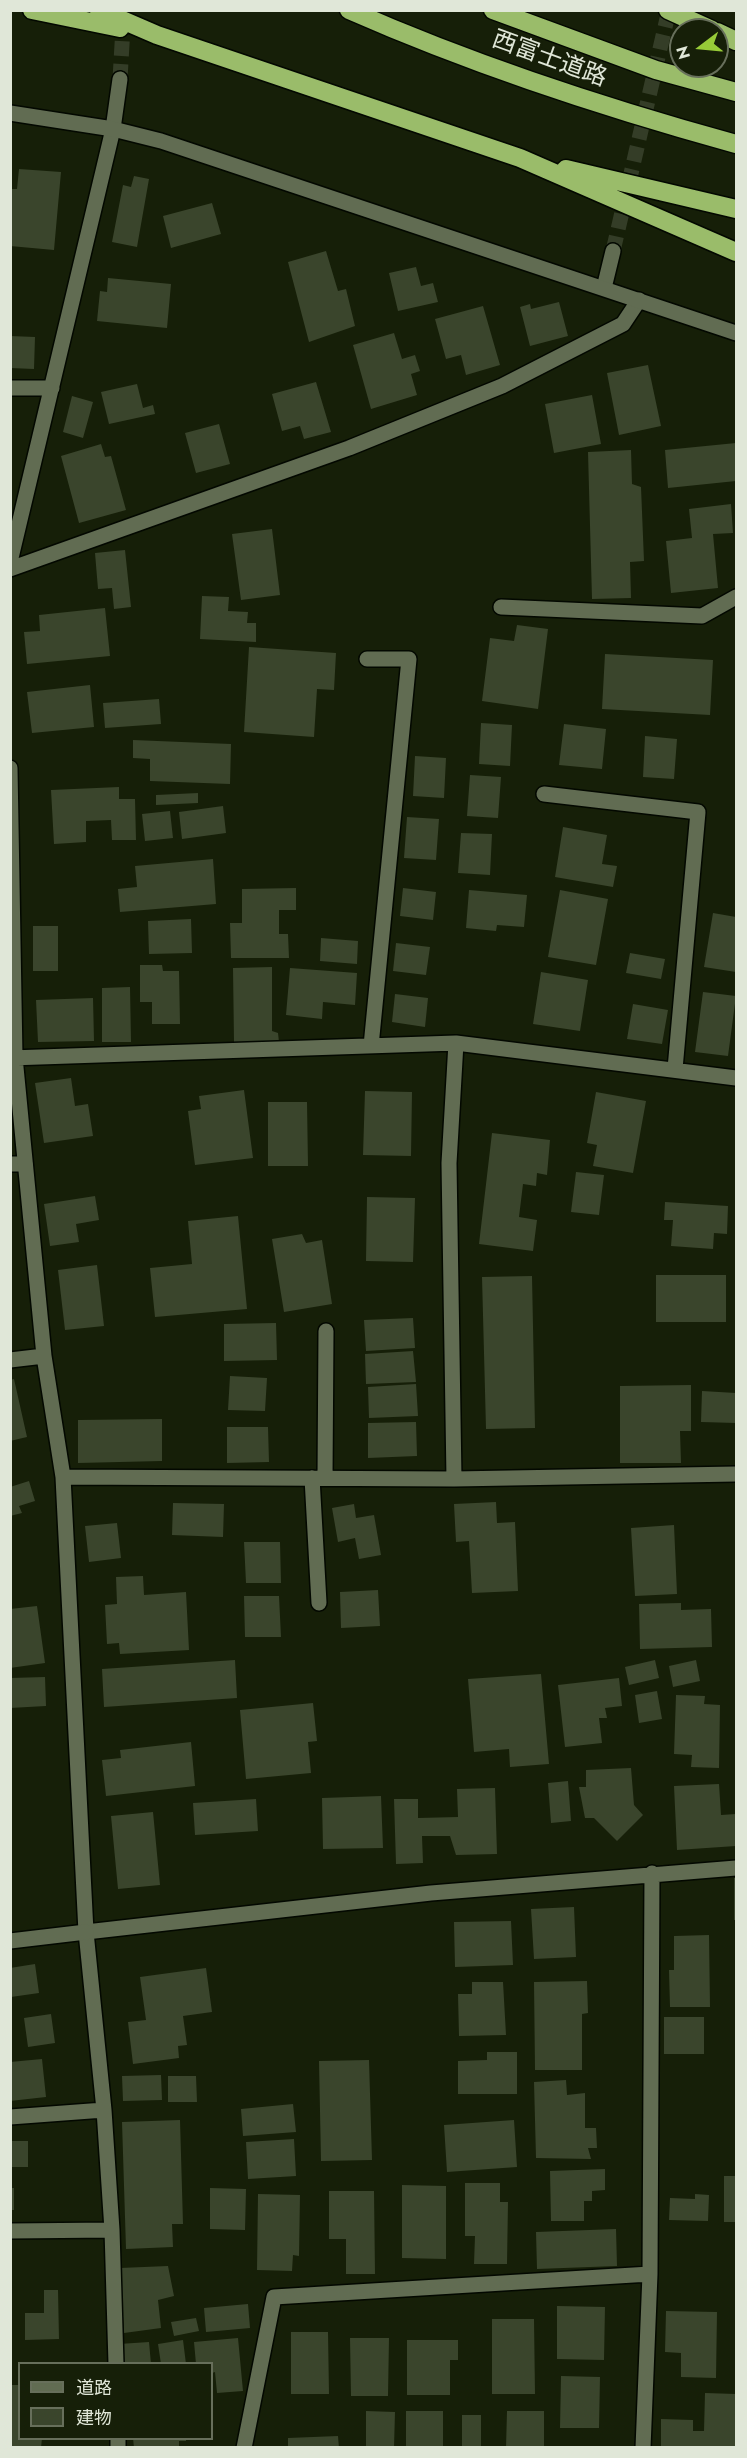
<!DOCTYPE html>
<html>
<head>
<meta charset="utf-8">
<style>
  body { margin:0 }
  #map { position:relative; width:747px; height:2458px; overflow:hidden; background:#161f08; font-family:Jost,"Noto Sans JP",sans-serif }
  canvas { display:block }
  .frame { position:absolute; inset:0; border:12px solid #e0e7d8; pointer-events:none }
  .legend { position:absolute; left:18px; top:2362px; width:195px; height:78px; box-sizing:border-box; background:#161f08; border:2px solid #676f5b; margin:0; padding:8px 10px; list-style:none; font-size:18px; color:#e0e7d8 }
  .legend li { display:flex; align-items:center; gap:12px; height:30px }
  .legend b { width:30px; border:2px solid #676f5b }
  .north { position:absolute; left:669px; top:18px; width:60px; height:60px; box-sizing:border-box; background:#161f08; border:2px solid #676f5b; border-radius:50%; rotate:254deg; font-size:16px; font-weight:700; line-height:24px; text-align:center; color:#e0e7d8 }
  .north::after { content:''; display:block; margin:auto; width:21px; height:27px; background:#97cb38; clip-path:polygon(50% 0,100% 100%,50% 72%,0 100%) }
</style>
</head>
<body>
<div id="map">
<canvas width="747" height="2458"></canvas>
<div class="frame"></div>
<ul class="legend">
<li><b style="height:8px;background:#616c52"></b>道路</li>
<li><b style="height:16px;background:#3a452c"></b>建物</li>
</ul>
<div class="north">N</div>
</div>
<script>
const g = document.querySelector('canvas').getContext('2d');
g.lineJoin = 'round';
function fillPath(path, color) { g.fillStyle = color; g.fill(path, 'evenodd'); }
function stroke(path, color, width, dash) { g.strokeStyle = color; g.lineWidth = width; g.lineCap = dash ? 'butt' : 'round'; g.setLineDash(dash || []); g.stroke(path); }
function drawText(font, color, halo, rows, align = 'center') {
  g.font = font + ' Jost,"Noto Sans JP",sans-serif'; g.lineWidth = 4.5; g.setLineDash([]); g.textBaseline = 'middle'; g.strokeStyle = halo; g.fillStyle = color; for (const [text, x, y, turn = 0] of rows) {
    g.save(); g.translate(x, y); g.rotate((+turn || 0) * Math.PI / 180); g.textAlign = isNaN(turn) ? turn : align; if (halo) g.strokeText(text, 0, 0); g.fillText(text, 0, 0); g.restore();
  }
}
const building = new Path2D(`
  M19,169L61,172L54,250L10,246V189H17Z
  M134,176L149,179L137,247L112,242L123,185L131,187Z
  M212,203L221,234L171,248L163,216Z
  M326,251L338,291L346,289L355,326L309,342L288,262Z
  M416,267L421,286L433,283L438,302L398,311L389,273Z
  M108,278L171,284L167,328L97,321L100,291L107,292Z
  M559,302L568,336L530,346L520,307L530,304L531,309Z
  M483,306L500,365L466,375L461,355L446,359L435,319Z
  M394,333L402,359L415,355L420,371L411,374L417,395L371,409L353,345Z
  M10,336L35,337L34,369L10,368Z
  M648,365L661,426L619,435L607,373Z
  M316,382L331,432L304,439L300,426L282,431L272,394Z
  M137,384L143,408L153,405L155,414L109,424L101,392Z
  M592,395L601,444L554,453L545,404Z
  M72,396L93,402L83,438L63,432Z
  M219,424L230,464L196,473L185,433Z
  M736,443V481L668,488L665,450Z
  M101,444L105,457L111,456L126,510L79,523L61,456Z
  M631,450L632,484L641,487L644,561L630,562L631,598L592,599L588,452Z
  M731,504L733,533L713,534L718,588L671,593L666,541L692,538L689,509Z
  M272,529L280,595L241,600L232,534Z
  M125,550L131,607L114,609L112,588L98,589L95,553Z
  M202,596L229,597L228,611L248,612L247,623H256V642L200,639Z
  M105,608L110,656L27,664L24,632L40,631L39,615Z
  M517,625L548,629L538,709L482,701L490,638L514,641Z
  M249,647L336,653L334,690L317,689L314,737L244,732Z
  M605,654L713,660L710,715L602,709Z
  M90,685L94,727L32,733L27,692Z
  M159,699L161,724L105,728L103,703Z
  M481,723L512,725L510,766L479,764Z
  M564,724L606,729L602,769L559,765Z
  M645,736L677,739L674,779L643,777Z
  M133,740L231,744L230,784L150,781V759L133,758Z
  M415,756L446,758L444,798L413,796Z
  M470,775L501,777L498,818L467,816Z
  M119,787V799H135L136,840H112L111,820L86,821V842L54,844L51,790Z
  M198,793V803L156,805V795Z
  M223,806L226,833L182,839L179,812Z
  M170,811L173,838L145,841L142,814Z
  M407,817L439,819L436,860L404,858Z
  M563,827L607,835L602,864L617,866L613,887L555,877Z
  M461,833L492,834L490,875L458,873Z
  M213,859L216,904L120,912L118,889L137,887L135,866Z
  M296,888V910H279V934H288L289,958H231L230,923H242V889Z
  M403,888L436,892L433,920L400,916Z
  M469,890L527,895L524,927L497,925L496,931L466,928Z
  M560,890L608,899L596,965L548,957Z
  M713,913L736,917V972L704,967Z
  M191,919L192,953L149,954L148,921Z
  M33,926H58V971H33Z
  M321,938L358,941L357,964L320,961Z
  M396,943L430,947L426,975L393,971Z
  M630,953L665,959L661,979L626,973Z
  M140,965H162L163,971H179L180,1024H152V1002H140Z
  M272,967V1031L278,1033L279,1042H234L233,968Z
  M290,968L357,973L355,1005L323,1002L322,1019L286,1015Z
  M541,972L588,980L580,1031L533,1024Z
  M130,987L131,1042H102V988Z
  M703,992L736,996L728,1056L695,1052Z
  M395,994L428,998L425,1027L392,1022Z
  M93,998L94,1041L38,1042L36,1000Z
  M633,1004L668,1010L662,1044L627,1039Z
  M71,1078L75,1106L88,1104L93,1136L44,1143L35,1083Z
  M244,1090L253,1158L195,1165L188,1111L201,1109L199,1096Z
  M365,1091L412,1092L411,1156L363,1155Z
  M596,1092L646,1101L633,1173L593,1166L597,1145L587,1143Z
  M268,1102H307L308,1166H268Z
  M492,1133L550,1140L547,1175L537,1173L536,1186L523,1184L519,1217L537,1220L533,1251L479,1244Z
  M576,1172L604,1175L599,1215L571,1212Z
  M95,1196L99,1220L76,1224L79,1242L50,1246L44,1204Z
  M367,1197L415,1198L413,1262L366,1261Z
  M665,1202L728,1206L727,1234L714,1233L713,1249L671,1246L673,1220H664Z
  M238,1216L247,1309L155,1317L150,1268L192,1264L188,1221Z
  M302,1234L306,1243L322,1240L332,1304L284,1312L272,1239Z
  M97,1265L104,1326L65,1330L58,1270Z
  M656,1275H726V1322H656Z
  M532,1276L535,1428L486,1429L482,1277Z
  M413,1318L415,1348L366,1351L364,1320Z
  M276,1323L277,1360L224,1361V1324Z
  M413,1351L416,1382L366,1384L365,1354Z
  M230,1376L267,1378L265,1411L228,1410Z
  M14,1379L27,1437L10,1441V1380Z
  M416,1384L418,1416L369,1418L368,1387Z
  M691,1385V1431H680L681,1463H620V1386Z
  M702,1391L736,1393V1423L701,1422Z
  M162,1419V1461L78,1463V1420Z
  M416,1422L417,1456L368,1458V1423Z
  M227,1427H268L269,1462L227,1463Z
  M29,1481L35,1501L19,1506L22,1513L10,1516V1487Z
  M496,1502L497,1523L515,1522L518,1591L472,1593L469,1541L456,1542L454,1504Z
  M173,1503L224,1504L223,1537L172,1535Z
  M354,1504L356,1518L374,1515L381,1555L359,1559L355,1538L338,1542L332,1508Z
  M117,1523L121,1558L89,1562L85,1526Z
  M674,1525L677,1594L635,1596L631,1528Z
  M244,1542H280L281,1583H246Z
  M143,1576L144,1595L186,1592L189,1650L120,1654L119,1643L107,1644L105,1605L117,1604L116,1577Z
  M378,1590L380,1626L341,1628L340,1592Z
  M244,1596H279L281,1637H245Z
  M681,1603V1610L711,1609L712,1647L640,1649L639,1604Z
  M37,1606L45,1663L10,1668V1609Z
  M235,1660L237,1698L104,1707L102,1669Z
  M655,1660L659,1678L629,1685L625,1667Z
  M696,1660L700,1681L673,1687L669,1666Z
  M541,1674L549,1764L510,1767L509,1749L474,1752L468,1679Z
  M45,1677L46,1706L10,1708V1678Z
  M619,1678L622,1706L605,1708L607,1718H599L602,1743L565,1747L558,1685Z
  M657,1691L662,1719L639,1723L635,1695Z
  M676,1695L705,1696L704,1704L720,1705L719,1768L691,1767L692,1755L674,1754Z
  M313,1703L317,1741L308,1742L311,1773L246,1779L240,1710Z
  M191,1742L195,1786L106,1796L102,1760L121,1758L120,1750Z
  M631,1768L634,1805L643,1815L617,1841L594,1818H585L579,1787H586V1770Z
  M568,1781L571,1821L551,1823L548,1783Z
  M719,1784L721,1815L736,1814V1846L677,1850L674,1786Z
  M495,1788L497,1854L456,1855L450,1836H422L423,1863L396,1864L394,1799H418V1818L458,1817L457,1789Z
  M381,1796L383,1848L323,1849L322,1798Z
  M256,1799L258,1831L195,1835L193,1803Z
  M153,1812L160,1885L118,1889L111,1816Z
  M734,1878H736V1920H734Z
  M574,1907L576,1957L534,1959L531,1909Z
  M511,1921L513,1965L455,1967L454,1922Z
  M709,1935L710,2007H670L669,1970H674V1936Z
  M35,1964L39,1993L11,1997L10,1968Z
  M206,1968L212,2012L183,2016L187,2045L178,2046L179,2058L133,2064L128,2022L146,2020L140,1977Z
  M587,1981L588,2013L582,2014V2070H535L534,1982Z
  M472,1982H503L506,2035L459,2036L458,1994H472Z
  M51,2014L55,2043L28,2047L24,2018Z
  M664,2017H704V2054H664Z
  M487,2052H517V2094H458V2061L487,2060Z
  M42,2059L46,2097L10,2101V2062Z
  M369,2060L372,2160L321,2161L319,2061Z
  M161,2075L162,2100L123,2101L122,2076Z
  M168,2076H196L197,2102H168Z
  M566,2080L567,2095L585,2093V2128H596L597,2148H588L591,2159L536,2158L534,2082Z
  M293,2104L296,2132L243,2136L241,2109Z
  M180,2120L183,2224H172L173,2247L126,2249L122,2122Z
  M514,2120L517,2167L447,2172L444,2125Z
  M294,2139L296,2176L248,2179L246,2142Z
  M10,2141H28V2167H10Z
  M605,2169V2190L592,2191V2201H584V2221H551L550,2171Z
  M724,2176H736V2222H724Z
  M465,2183H500V2202H508L507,2264H474L475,2236H465Z
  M402,2185L446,2186V2259L402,2258Z
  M10,2188H14V2210H10Z
  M210,2188L246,2189L245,2230L210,2229Z
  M329,2191H374L375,2274H346V2239H329Z
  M258,2194L300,2195L299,2256L293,2255L292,2271L257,2270Z
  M695,2194L709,2195L708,2221L669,2220L670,2198L695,2199Z
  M616,2229L617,2266L537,2269L536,2232Z
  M168,2266L174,2296L158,2300L161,2328L124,2333L120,2268Z
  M44,2290H58L59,2339L25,2340V2313H44Z
  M248,2304L250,2328L206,2332L204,2308Z
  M557,2306L605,2307L604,2360L557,2359Z
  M666,2311L717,2312L716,2378L681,2377V2353L665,2352Z
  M196,2318L199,2331L174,2336L171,2322Z
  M492,2319H534L535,2394H492Z
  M291,2332H328L329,2394H291Z
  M238,2338L243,2391L217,2393L215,2372L212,2373V2364H196L194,2342Z
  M350,2338H389L388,2396H351Z
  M183,2340L186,2364H161L158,2344Z
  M407,2340H458V2360H450V2395H407Z
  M149,2342L151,2364H120L119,2344Z
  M561,2376L600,2377L599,2428H560Z
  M10,2385H20V2438H42L41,2448H10Z
  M705,2393L736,2394V2448H661V2419L693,2420V2431H704Z
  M366,2411L395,2412L394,2448H366Z
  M406,2411H443V2448H406Z
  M507,2411H544V2448H506Z
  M462,2415H481V2448H462Z
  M338,2436L339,2448H288V2438Z
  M133,2438H186V2441H179V2448H134Z`);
const streetTunnel = new Path2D(`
  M120,79L124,10
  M613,251L669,10`);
const lane = new Path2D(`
  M10,1164H25`);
const street = new Path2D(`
  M604,288L613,251
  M10,388H52
  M10,562L113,129L120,79
  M10,569L349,448L502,386L623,324L639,300
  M501,607L702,616L736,597
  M367,659H409L371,1046
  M10,768L15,1057L44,1356L63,1477L86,1932L104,2110L112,2230L116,2364
  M544,794L698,812L675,1069
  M456,1043L736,1078
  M10,1058L456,1043L449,1163L454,1479
  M10,1360L44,1356
  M63,1477L454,1479L736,1474
  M312,1478L319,1603
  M325,1478L326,1331
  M86,1932L431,1893L736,1868
  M10,2117L104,2110
  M10,2231L112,2230
  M118,2438V2448
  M244,2448L274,2297L650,2274
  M643,2448L650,2274L652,1873`);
const secondary = new Path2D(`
  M10,113L113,129L161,141L736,333
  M10,1941L86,1932`);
const highway = new Path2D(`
  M32,10L120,28
  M99,10L157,35L520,158L736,252
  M349,10C474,65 605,108 736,144
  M493,10L656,70L736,92
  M668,10L712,30
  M717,32L736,41
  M566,169L736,209`);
const streetNames = [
  ["西富士道路",549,60,20]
];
fillPath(building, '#3a452c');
stroke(streetTunnel, '#343d27', 15, [15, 8]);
stroke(lane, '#030800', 18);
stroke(street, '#030800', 18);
stroke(secondary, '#030800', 18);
stroke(highway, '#030800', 21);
stroke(lane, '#616c52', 15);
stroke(street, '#616c52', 15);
stroke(secondary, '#616c52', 15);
stroke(highway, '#9abc6a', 18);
drawText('24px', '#e0e7d8', '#161f08', streetNames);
</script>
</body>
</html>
